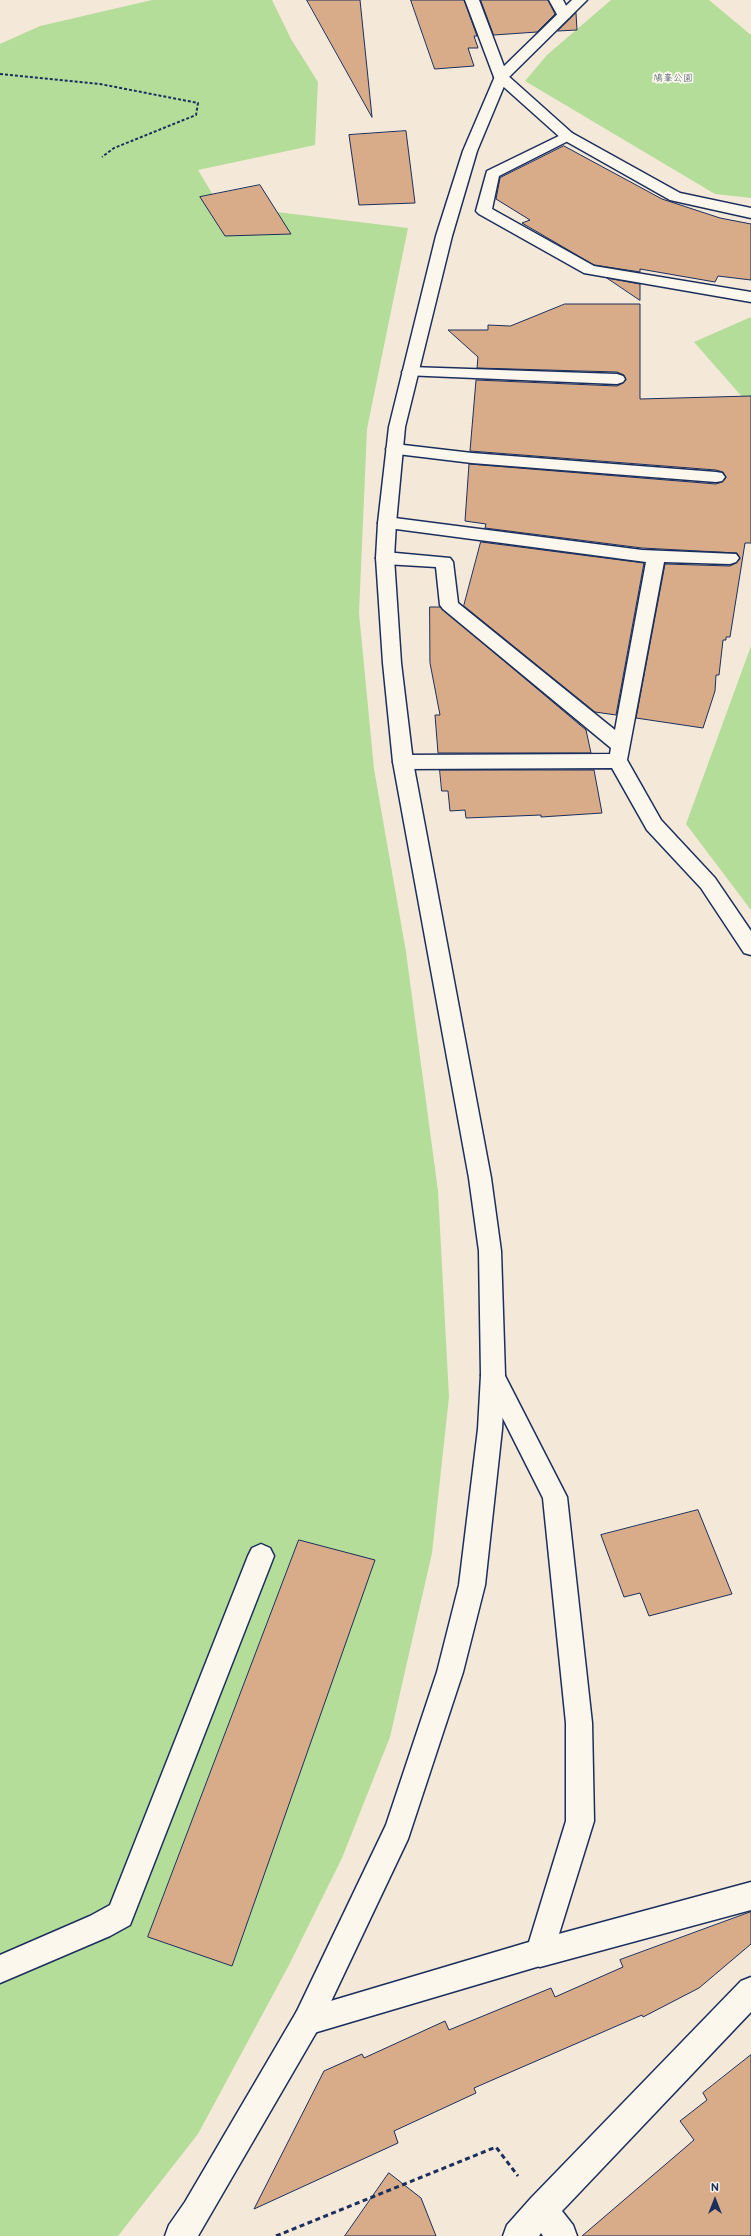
<!DOCTYPE html>
<html>
<head>
<meta charset="utf-8">
<style>
  body { margin:0 }
  #map { position:relative; width:751px; height:2236px; overflow:hidden; background:#f4e8d8; font-family:"Balsamiq Sans",sans-serif }
  canvas { display:block }
  .north { position:absolute; left:695px; top:2180px; width:40px; height:40px; -webkit-text-stroke:3px #fbf7ec; paint-order:stroke; rotate:0deg; font-size:11px; font-weight:700; line-height:16px; text-align:center; color:#1b2f5e }
  .north::after { content:''; display:block; margin:auto; width:14px; height:18px; background:#1b2f5e; clip-path:polygon(50% 0,100% 100%,50% 72%,0 100%) }
</style>
</head>
<body>
<div id="map">
<canvas width="751" height="2236"></canvas>
<div class="north">N</div>
</div>
<script>
const g = document.querySelector('canvas').getContext('2d');
g.lineJoin = 'round';
function fillPath(path, color) { g.fillStyle = color; g.fill(path, 'evenodd'); }
function stroke(path, color, width, dash) { g.strokeStyle = color; g.lineWidth = width; g.lineCap = dash ? 'butt' : 'round'; g.setLineDash(dash || []); g.stroke(path); }
function drawText(font, color, halo, rows, align = 'center') {
  g.font = font + ' "Balsamiq Sans","Klee One",sans-serif'; g.lineWidth = 3.5; g.setLineDash([]); g.textBaseline = 'middle'; g.strokeStyle = halo; g.fillStyle = color; for (const [text, x, y, turn = 0] of rows) {
    g.save(); g.translate(x, y); g.rotate((+turn || 0) * Math.PI / 180); g.textAlign = isNaN(turn) ? turn : align; if (halo) g.strokeText(text, 0, 0); g.fillText(text, 0, 0); g.restore();
  }
}
const green = new Path2D(`
  M152,0H272L291,39L318,82L315,145L198,170L219,205L408,228L367,429L359,613L374,769L406,952L438,1191L449,1397L432,1553L390,1737L342,1858L289,1965L198,2134L118,2236H0V44L40,26Z
  M611,0H709L751,35V198L715,194L525,81L547,55Z
  M751,317V407L694,342Z
  M751,646V910L686,824Z`);
const building = new Path2D(`
  M307,0H360L372,117Z
  M411,0H464L477,36H474L478,48H468L474,66L435,69Z
  M481,0H548L555,14L537,32L494,35Z
  M576,13L577,30L558,31Z
  M406,131L415,203L359,205L349,135Z
  M564,146L662,199L720,218L751,224V280L718,276L715,282L640,269V272L594,265L522,223L530,220L496,199L500,178Z
  M260,185L291,234L225,236L200,197Z
  M607,278L640,284V300Z
  M565,304H640V399L751,396V543H745L730,637H726V640H723L719,675H716L715,691L703,728L636,718L665,564L730,566L736,563L740,559L737,553L642,548L485,528L486,524L465,521L469,464L716,484L722,482L726,478L723,472L716,470L470,451L476,380L617,386L623,383L626,380L624,375L617,372L477,368L478,357L448,330H488V325L510,326Z
  M481,542L644,563L616,715L595,712L464,606Z
  M430,607H440L586,730L591,753H438L435,715H440L430,663Z
  M440,770H594L602,813L541,817V815L466,818L465,810L450,811L448,791H442Z
  M698,1510L732,1594L649,1616L640,1593L624,1597L601,1535Z
  M299,1540L375,1560L232,1966L148,1937Z
  M751,1912V1944L699,1988L643,2017L642,2015L474,2088L476,2093L394,2131L398,2143L254,2209L324,2071L362,2054L364,2058L445,2021L449,2030L551,1988L555,1997L623,1967L620,1960Z
  M751,2055V2236H582L694,2140L680,2121L707,2100L703,2093Z
  M389,2173L421,2198L436,2236H345Z`);
const pathFar1 = new Path2D(`
  M0,74L100,84L198,103L196,115L114,148L102,157`);
const path = new Path2D(`
  M276,2236L496,2147L518,2176`);
const lane = new Path2D(`
  M465,0H479L508,77L506,80L501,81L494,77Z
  M567,132L572,133L574,136L572,139L499,176L492,209L594,266L751,292V302L584,273L479,214L476,211L487,171Z
  M261,1544L270,1548L274,1556L130,1925L110,1936L0,1983V1955L90,1916L110,1905L248,1556L252,1548Z
  M751,1882V1910L540,1967L530,1963L526,1953L530,1943L540,1939Z`);
const street = new Path2D(`
  M549,0H563L571,15L569,18H559Z
  M501,73L506,74L572,133L680,193L751,208V218L670,200L562,139L496,80L494,77L496,74Z
  M410,367L617,374L623,376L625,379L623,382L617,384L404,375L402,372L404,369Z
  M395,444L472,453L716,472L722,473L725,477L722,481L716,482L472,463L389,453L386,449L389,445Z
  M387,517L642,550L736,554L739,558L736,562L730,564L664,562L627,760L661,820L715,878L751,931V955L744,953L701,888L647,830L612,768L403,769L396,767L393,762L396,757L403,755L610,754L611,748L443,609L440,605L436,567L385,564L379,562L376,558L379,554L385,552L450,558L453,562L458,603L615,730L646,562L381,527L378,523L381,519Z
  M493,1365L501,1368L567,1497L592,1723L594,1821L550,1963L307,2035L297,2031L293,2021L297,2011L529,1942L566,1821V1723L543,1498L481,1375L485,1368Z
  M751,1977V2012L562,2211L573,2225L577,2236H543L541,2233L539,2236H503L507,2225L531,2198L741,1981Z`);
const secondary = new Path2D(`
  M572,0H587L507,79L477,151L452,236L405,427L396,523L394,558L401,663L413,762L491,1178L501,1251L505,1375L502,1429L485,1585L463,1672L408,1839L317,2031L198,2236H165L169,2225L185,2202L297,2011L386,1825L437,1672L459,1585L478,1429L481,1375L479,1251L469,1178L393,762L383,663L376,558L378,523L389,427L436,236L463,151L496,74Z`);
const farParknames = [
  ["鳩峯公園",673,78]
];
fillPath(green, '#b4dd9a');
fillPath(building, '#d8ac89');
stroke(building, '#1b2f5e', 1);
stroke(lane, '#1b2f5e', 3);
stroke(street, '#1b2f5e', 3);
stroke(secondary, '#1b2f5e', 3);
stroke(pathFar1, '#1b2f5e', 2, [3, 2]);
stroke(path, '#1b2f5e', 3, [5, 3.5]);
fillPath(lane, '#fbf7ec');
fillPath(street, '#fbf7ec');
fillPath(secondary, '#fbf7ec');
drawText('10px', '#415a6d', '#fbf7ec', farParknames);
</script>
</body>
</html>
